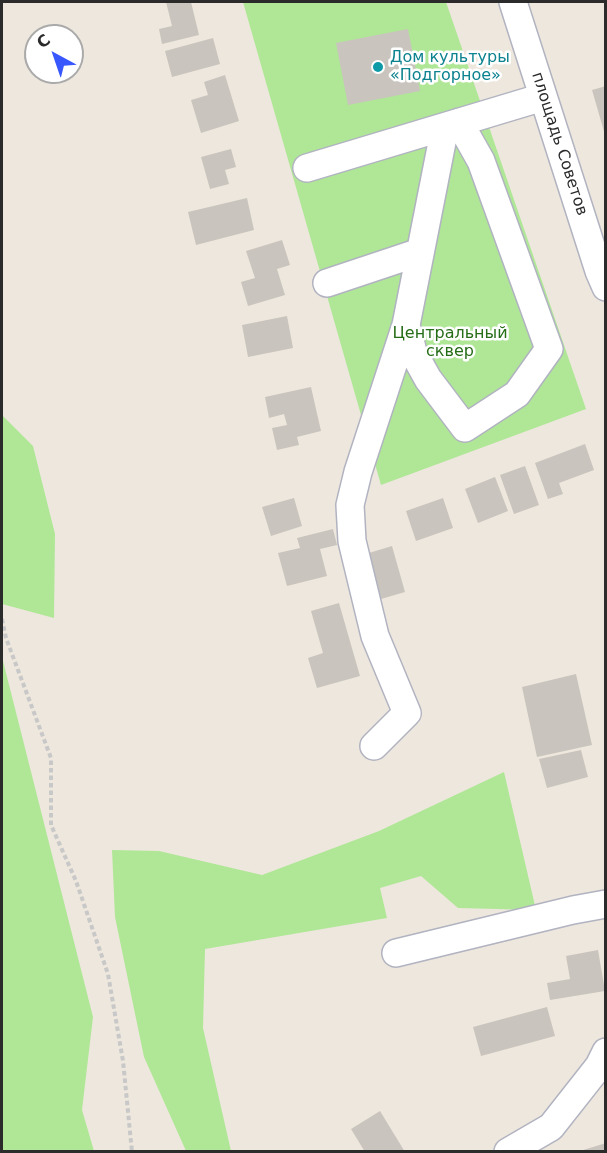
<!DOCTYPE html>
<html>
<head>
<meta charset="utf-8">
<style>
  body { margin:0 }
  #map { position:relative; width:607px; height:1153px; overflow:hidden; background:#eee7dd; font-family:"DejaVu Sans",sans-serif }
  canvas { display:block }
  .frame { position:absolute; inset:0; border:3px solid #2b2b2b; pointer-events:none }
  .north { position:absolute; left:24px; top:24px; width:60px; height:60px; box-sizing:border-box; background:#fff; border:2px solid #aaa; border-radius:50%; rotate:320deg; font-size:16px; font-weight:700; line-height:24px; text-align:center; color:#2b2b2b }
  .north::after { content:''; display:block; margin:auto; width:21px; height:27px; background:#3957ff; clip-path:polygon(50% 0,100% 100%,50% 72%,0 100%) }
</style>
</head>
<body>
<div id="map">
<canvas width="607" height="1153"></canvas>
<div class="frame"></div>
<div class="north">С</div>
</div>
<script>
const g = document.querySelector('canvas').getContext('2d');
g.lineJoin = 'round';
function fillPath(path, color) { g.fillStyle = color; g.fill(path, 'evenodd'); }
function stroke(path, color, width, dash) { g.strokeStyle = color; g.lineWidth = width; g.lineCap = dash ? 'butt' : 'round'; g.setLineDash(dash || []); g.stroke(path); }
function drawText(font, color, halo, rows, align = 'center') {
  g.font = font + ' "DejaVu Sans",sans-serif'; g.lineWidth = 5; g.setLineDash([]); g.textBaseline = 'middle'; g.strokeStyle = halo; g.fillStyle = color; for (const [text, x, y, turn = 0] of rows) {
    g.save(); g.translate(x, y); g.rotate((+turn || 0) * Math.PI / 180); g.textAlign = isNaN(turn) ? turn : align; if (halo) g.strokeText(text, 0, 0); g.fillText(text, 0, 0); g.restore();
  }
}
const green = new Path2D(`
  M243,2H446L586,409L381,485Z
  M2,415L33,446L55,534L54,618L2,604Z
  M2,657L93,1017L82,1110L94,1151H2Z
  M504,772L536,910L458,908L421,876L380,888L387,918L205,949L203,1028L231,1151H186L144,1057L115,917L112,850L159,851L262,875L379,831Z`);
const building = new Path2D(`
  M166,2H191L199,35L162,44L159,29L172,26Z
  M408,29L420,91L348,105L336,43Z
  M213,38L220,64L172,77L165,51Z
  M225,75L239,121L201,133L191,100L208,95L204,82Z
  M606,86V135H605L592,90Z
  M231,149L236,167L225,170L229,184L210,189L201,157Z
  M247,198L254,230L196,245L188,212Z
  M282,240L290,265L277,269L285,295L248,306L241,282L255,278L246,251Z
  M287,316L293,348L248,357L242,325Z
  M311,387L321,431L297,437L299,445L277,450L272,428L287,425L284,414L269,418L265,397Z
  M585,444L594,470L559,483L563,494L548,499L535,463Z
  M525,466L539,505L514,514L500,475Z
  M495,477L508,511L478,523L465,489Z
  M294,498L302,526L271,536L262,507Z
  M443,498L453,528L416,541L406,511Z
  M333,529L337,545L320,549L327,576L287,586L278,553L300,548L297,538Z
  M392,546L405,592L381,599L378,588L369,591L359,556Z
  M339,603L360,676L317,688L308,658L323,653L311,611Z
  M576,674L592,745L537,757L522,687Z
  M581,750L588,777L547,788L539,759Z
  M598,950L605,991L550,1000L547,983L570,979L566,956Z
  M547,1007L555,1036L481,1056L473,1027Z
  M380,1111L405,1152H365L351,1129Z
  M606,1143V1152H580V1151Z`);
const path = new Path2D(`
  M2,619L6,638L51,758V825L76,881L108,974L123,1061L132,1152`);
const minor = new Path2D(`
  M513,2L599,271L606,287
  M307,168L543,97
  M327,283L420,252
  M406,325L413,352L428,379L465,428L517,394L549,349L481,161L459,122
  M374,746L407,713L375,636L352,541L350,505L358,472L406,325L445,127
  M396,953L573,910L606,904
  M508,1152L551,1127L599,1066L606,1052`);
const markers = [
  [378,67,6,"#0f9aa8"]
];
const cultureNames = [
  ["Дом культуры",390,58],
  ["«Подгорное»",390,76]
];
const streetNames = [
  ["площадь Советов",559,144,72]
];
const parkNames = [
  ["Центральный",450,334],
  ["сквер",450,352]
];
fillPath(green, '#afe797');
fillPath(building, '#c9c4bd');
stroke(minor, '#b1b3c0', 30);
stroke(path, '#c8c8c8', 4, [4.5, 3]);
stroke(minor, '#fff', 27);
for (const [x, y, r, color] of markers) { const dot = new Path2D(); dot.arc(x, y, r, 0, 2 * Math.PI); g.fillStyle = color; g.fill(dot); stroke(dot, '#fff', 2); }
drawText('16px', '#0d838f', '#fff', cultureNames, 'left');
drawText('16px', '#2b2b2b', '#fff', streetNames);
drawText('16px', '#266d17', '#fff', parkNames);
</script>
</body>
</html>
